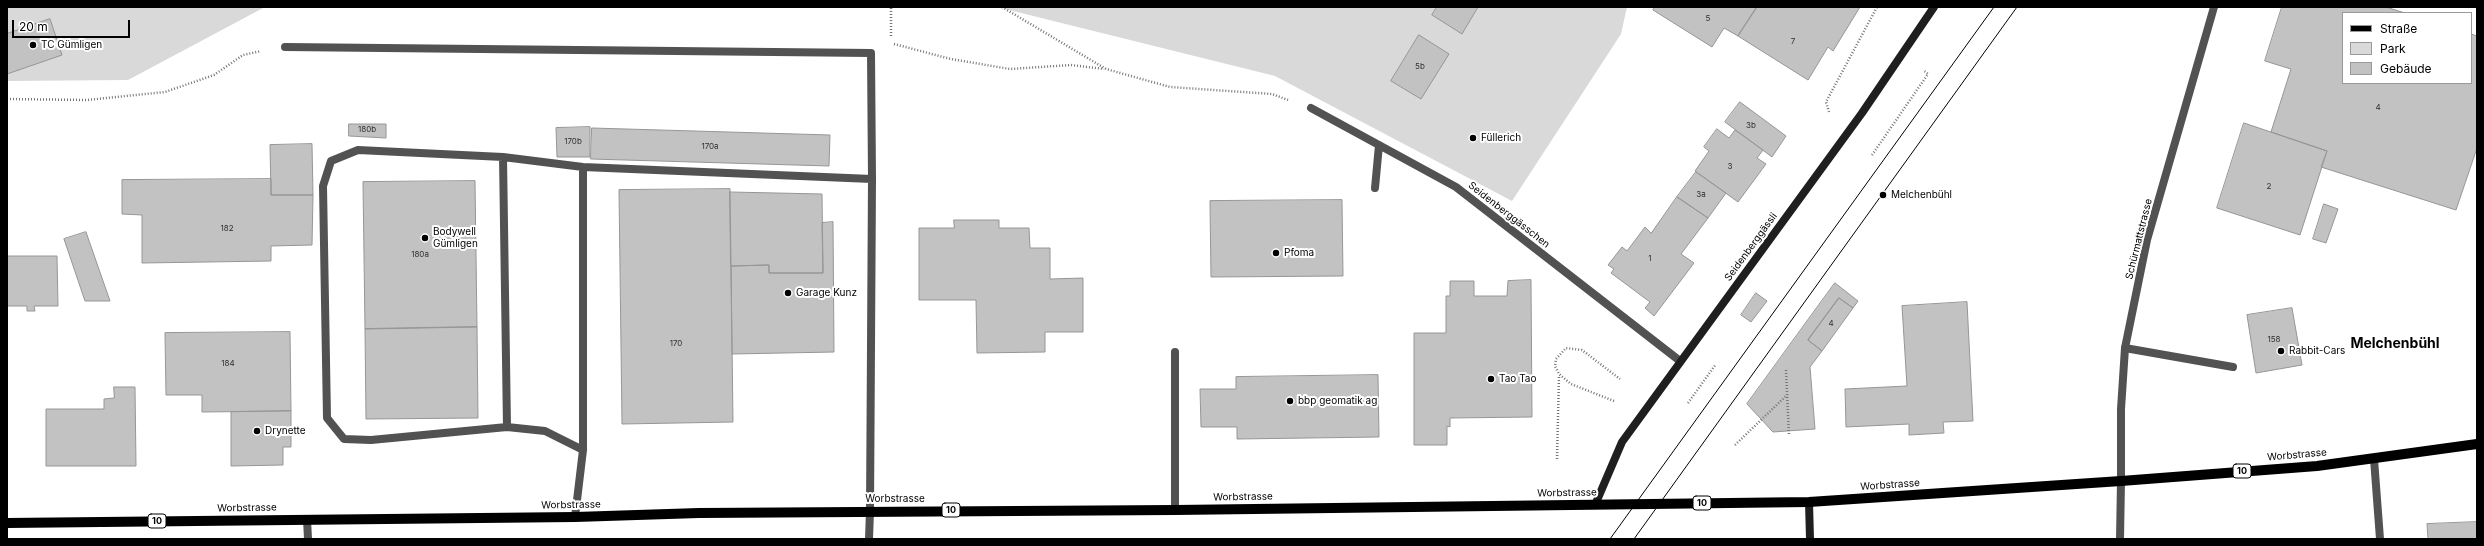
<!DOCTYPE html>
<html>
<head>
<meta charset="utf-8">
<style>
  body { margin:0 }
  #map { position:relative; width:2484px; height:546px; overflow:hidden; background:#fff; font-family:Inter,sans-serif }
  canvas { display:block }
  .frame { position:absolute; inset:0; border:8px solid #000; pointer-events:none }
  .legend { position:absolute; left:2342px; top:12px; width:130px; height:72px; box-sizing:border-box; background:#fff; border:1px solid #999; margin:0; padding:5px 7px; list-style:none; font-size:12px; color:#000 }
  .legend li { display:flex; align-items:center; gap:8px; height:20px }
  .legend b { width:20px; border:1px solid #999 }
  .scale { position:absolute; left:12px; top:20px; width:118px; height:18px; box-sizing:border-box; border:2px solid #000; border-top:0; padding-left:5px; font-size:12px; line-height:14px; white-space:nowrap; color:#000; -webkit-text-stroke:3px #fff; paint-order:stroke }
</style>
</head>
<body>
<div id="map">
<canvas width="2484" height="546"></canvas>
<div class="frame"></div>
<ul class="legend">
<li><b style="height:5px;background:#000"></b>Straße</li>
<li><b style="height:11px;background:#d9d9d9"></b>Park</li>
<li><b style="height:11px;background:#c2c2c2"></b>Gebäude</li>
</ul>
<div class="scale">20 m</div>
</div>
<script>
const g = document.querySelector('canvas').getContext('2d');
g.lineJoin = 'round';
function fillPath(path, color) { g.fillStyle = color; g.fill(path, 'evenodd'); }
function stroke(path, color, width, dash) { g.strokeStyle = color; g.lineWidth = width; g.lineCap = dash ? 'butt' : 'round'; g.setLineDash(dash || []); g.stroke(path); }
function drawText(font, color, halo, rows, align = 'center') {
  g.font = font + ' Inter,sans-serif'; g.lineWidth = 4; g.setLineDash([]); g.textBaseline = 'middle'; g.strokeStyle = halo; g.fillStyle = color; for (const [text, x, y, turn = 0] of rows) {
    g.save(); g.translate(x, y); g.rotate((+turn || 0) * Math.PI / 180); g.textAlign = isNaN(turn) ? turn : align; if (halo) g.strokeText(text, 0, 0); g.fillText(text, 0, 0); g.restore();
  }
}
const green = new Path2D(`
  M7,7H265L128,80L7,81Z
  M997,7H1627L1621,34L1512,201L1275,76Z`);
const building = new Path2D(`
  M1437,7H1478L1462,34L1432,15Z
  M1655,7H1757L1738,36L1724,28L1712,47L1653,10Z
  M1757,7H1860L1833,51L1828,47L1808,80L1738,36Z
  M2282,7H2386L2405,13H2343V83H2471V34L2477,36V148L2456,210L2321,167L2327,151L2271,132L2291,69L2265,61Z
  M50,19L62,55L7,74V34Z
  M1419,35L1449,54L1421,99L1391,81Z
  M1740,102L1786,136L1772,157L1725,122Z
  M2244,123L2327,151L2300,235L2217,208Z
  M349,124H386V138L349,136Z
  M590,127V157H557L556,128Z
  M592,128L830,135L829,166L591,159Z
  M1717,129L1729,138L1735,130L1763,150L1757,158L1766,164L1738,202L1695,171L1709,151L1704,147Z
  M312,144L313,195H271L270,145Z
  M1696,172L1726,193L1708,218L1677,197Z
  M271,179V195H313L312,245L271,246V261L142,263V215L122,214V180Z
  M475,181L477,327L365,329L363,182Z
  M730,189L733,422L622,424L619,190Z
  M730,192L822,194L823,273H769V265L731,266Z
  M1677,197L1708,218L1681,254L1694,263L1654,316L1645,308L1650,302L1611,273L1614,269L1608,265L1622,247L1627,251L1645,227L1651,233Z
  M1342,200L1343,276L1211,277L1210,201Z
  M2324,204L2338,209L2326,243L2313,239Z
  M954,220H999V228H1029L1030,248H1050V279L1083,278V332H1045V352L977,353L976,300H919V228H954Z
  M833,222L834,352L732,354L731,266L769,265V273H823L822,223Z
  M86,232L110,301H85L64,239Z
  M7,256H57L58,306H34L35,311H27V306H7Z
  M1531,280L1532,417L1450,418V427L1447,426V445H1414V333H1446V296H1450V281H1474V296H1507L1508,281Z
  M1835,283L1858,301L1853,308L1839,298L1808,340L1822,351L1810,367L1815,429L1773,432L1747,404Z
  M1756,293L1767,301L1751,322L1741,315Z
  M1839,298L1853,308L1822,351L1808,340Z
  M1967,302L1973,421L1943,422L1944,433L1909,435V424L1846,427L1845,389L1907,386L1902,306Z
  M2292,308L2302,365L2256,373L2247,315Z
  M477,327L478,418L366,419L365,329Z
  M290,332L291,411L202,412V395H166L165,333Z
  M1378,375L1379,437L1237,439V427H1201L1200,389H1236V377Z
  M114,387H135L136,466H46V409H104V399L114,398Z
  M291,411V447H283V465L231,466V412Z
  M2477,522V539H2428L2427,524Z`);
const path = new Path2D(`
  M1002,7L1106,69L1170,87L1272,94L1288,100
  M891,36V7
  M894,44L951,59L1010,69L1071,65L1104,69
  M7,99L87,100L165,92L214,75L243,55L261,51
  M1829,112L1826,102L1877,7
  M1872,155L1928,74L1923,70
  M1786,370L1789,436
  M1614,401L1571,384L1559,374L1555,366L1556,359L1566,348L1582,350L1620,379
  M1688,403L1716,364
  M1735,445L1787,395
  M1557,459L1559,375`);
const lane = new Path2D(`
  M285,47L871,53L872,179L870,511
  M1311,108L1456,187L1680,361
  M503,157L507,427L371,440L344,439L327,418L323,186L331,161L358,150L503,157L583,167L872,179
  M1375,188L1379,145
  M2125,348L2233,367
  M507,427L545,431L583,450
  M2374,459L2380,539
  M1175,510V352
  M575,517L583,450V167
  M307,519L308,539
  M2120,539L2121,481`);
const street = new Path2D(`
  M2121,481V409L2125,348L2147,240L2214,7
  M869,539L870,511`);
const secondary = new Path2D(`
  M1809,502L1810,539
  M1595,505L1622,442L1862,113L1934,7`);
const primary = new Path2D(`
  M7,523L575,517L699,513L1175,510L1809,502L2121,481L2317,466L2477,444`);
const tram = new Path2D(`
  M1610,539L1994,7
  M1634,539L2017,7`);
const markers = [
  [33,45,4,"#000"],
  [1473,138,4,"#000"],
  [1883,195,4,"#000"],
  [425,238,4,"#000"],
  [1276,253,4,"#000"],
  [788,293,4,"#000"],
  [2281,351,4,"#000"],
  [1491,379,4,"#000"],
  [1290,401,4,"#000"],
  [257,431,4,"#000"]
];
const numberNames = [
  ["5",1708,19],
  ["7",1793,42],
  ["5b",1420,67],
  ["4",2378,108],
  ["3b",1751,126],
  ["180b",367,130],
  ["170b",573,142],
  ["170a",710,147],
  ["3",1730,167],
  ["2",2269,187],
  ["3a",1701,195],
  ["182",227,229],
  ["180a",420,255],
  ["1",1650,259],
  ["4",1831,324],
  ["158",2274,340],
  ["170",676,344],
  ["184",228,364]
];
const shields = [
  [2242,471,18],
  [1702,503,18],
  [951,510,18],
  [157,521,18]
];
const shieldNames = [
  ["10",2242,471],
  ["10",1702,503],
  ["10",951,510],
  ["10",157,521]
];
const poiNames = [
  ["TC Gümligen",41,45],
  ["Füllerich",1481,138],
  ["Melchenbühl",1891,195],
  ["Bodywell",433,232],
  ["Gümligen",433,244],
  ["Pfoma",1284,253],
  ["Garage Kunz",796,293],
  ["Rabbit-Cars",2289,351],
  ["Tao Tao",1499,379],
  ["bbp geomatik ag",1298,401],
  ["Drynette",265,431]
];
const streetNames = [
  ["Seidenberggässchen",1509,215,38],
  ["Schürmattstrasse",2139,239,-76],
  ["Seidenberggässli",1751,247,-54],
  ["Worbstrasse",2297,455,-5],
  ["Worbstrasse",1890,485,-4],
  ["Worbstrasse",1567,493,-1],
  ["Worbstrasse",1243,497,-1],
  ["Worbstrasse",895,499],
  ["Worbstrasse",571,505,-1],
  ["Worbstrasse",247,508,-1]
];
const districtNames = [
  ["Melchenbühl",2395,344]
];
fillPath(green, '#d9d9d9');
fillPath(building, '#c2c2c2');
stroke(building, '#969696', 1);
stroke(path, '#747474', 2.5, [1, 2]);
stroke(lane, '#525252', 8);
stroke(street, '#525252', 8);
stroke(secondary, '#1f1f1f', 8);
stroke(primary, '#000', 10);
stroke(tram, '#000', 1);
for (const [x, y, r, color] of markers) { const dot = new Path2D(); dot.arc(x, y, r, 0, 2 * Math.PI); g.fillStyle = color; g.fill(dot); stroke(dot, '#fff', 1.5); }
drawText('8px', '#303030', null, numberNames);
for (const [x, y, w] of shields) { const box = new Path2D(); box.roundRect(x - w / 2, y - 7, w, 14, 3); g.fillStyle = '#fff'; g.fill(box); stroke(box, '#000', 1); }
drawText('bold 9px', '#000', null, shieldNames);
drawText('10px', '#000', '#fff', poiNames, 'left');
drawText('10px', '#000', '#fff', streetNames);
drawText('bold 14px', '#000', '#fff', districtNames);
</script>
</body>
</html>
